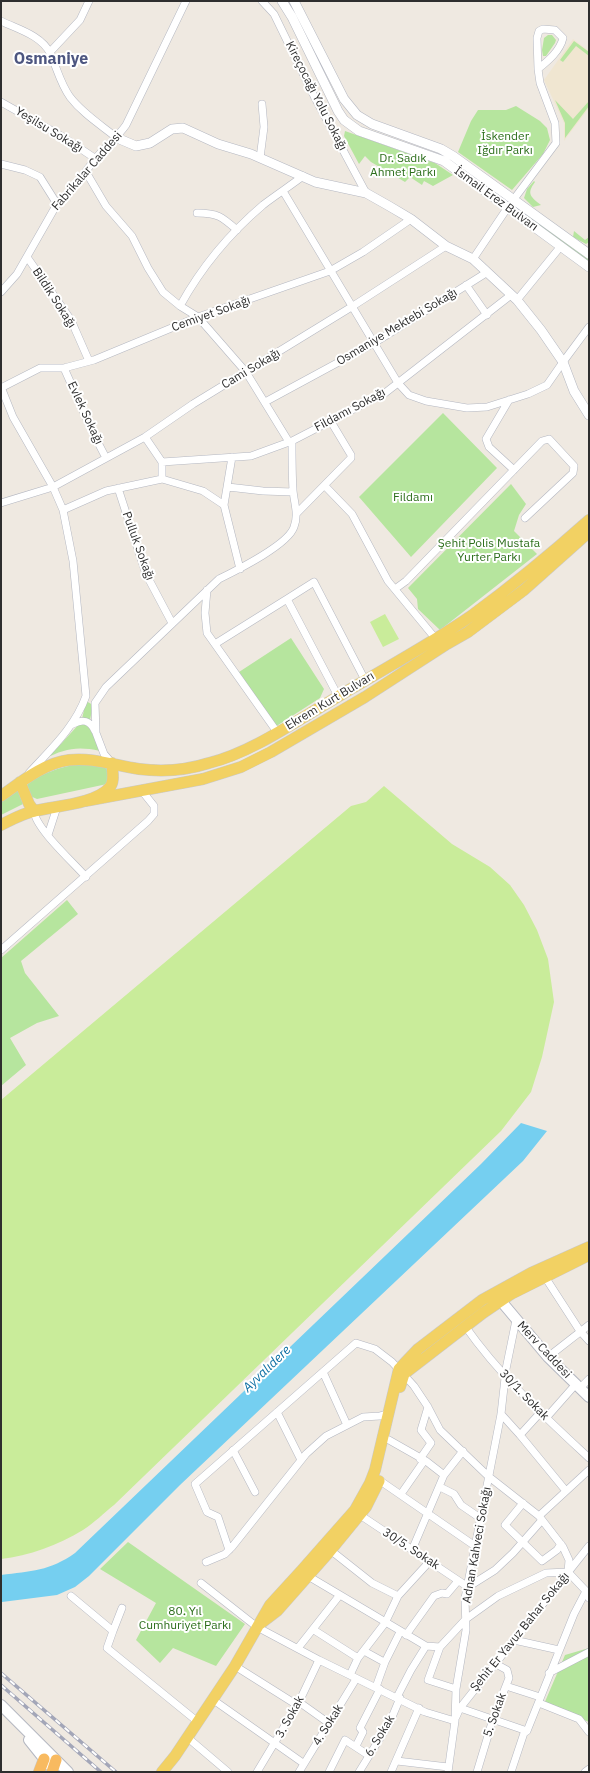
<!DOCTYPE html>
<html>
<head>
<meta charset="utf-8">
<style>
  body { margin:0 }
  #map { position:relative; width:590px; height:1773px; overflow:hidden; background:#efe9e1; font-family:"IBM Plex Sans",sans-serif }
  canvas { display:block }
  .frame { position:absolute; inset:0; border:2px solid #2e2e2e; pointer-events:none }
</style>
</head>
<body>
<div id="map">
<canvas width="590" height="1773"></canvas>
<div class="frame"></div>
</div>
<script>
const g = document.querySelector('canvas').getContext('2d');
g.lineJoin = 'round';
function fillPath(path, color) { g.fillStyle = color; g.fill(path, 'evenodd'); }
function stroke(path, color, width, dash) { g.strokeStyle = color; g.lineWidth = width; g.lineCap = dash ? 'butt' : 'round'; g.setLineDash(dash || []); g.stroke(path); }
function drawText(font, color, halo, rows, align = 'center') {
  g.font = font + ' "IBM Plex Sans",sans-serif'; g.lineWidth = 4; g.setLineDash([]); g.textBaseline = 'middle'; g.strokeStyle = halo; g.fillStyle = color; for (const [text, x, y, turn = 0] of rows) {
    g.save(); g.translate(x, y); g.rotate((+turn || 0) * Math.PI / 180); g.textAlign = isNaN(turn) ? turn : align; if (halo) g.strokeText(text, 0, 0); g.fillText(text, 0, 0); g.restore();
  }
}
const education = new Path2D(`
  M573,39L589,51V108L564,141V123L544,80Z`);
const green = new Path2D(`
  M548,35H552L556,40L555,43L546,56H543L542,50L544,38Z
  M574,41L589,52V56L576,46L563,62L560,60Z
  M555,100L573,119L589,101V106L565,138V123Z
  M516,106L540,121L547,128L550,140L543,154L512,190L458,152L471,121L478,110H506Z
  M345,131L435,163L453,175L433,186L424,181L422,185L410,177L405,182L371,162L365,156L359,164L344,136Z
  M534,181L535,182C526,194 531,197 541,205L533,207L524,198L527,189Z
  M517,206L589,258V262L528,217L518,210Z
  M574,231L585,240L589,237V242L586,244L573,237Z
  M443,413L497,468L411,557L359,497Z
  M511,484L526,504L519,515L514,531L537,554L440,630L418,609L417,599L408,588Z
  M291,638L324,689L320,698L275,727L239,672Z
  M86,701L93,705L90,720L82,719Z
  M80,723C93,725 96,740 100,751C76,746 65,749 44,759L59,746Z
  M80,763L105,767L108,771L107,784L37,799L30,796L26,786C39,773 63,767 80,763Z
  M17,788L23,804L1,815V801Z
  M67,900L78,914L21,961L25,973L59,1016L37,1023L10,1038L26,1065L1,1086V958Z
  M128,1542L245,1624L216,1666L173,1648L160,1663L136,1640L156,1603L100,1569Z
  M589,1648V1722L544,1704L565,1655Z`);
const pitch = new Path2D(`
  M385,614L399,639L383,647L370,622Z
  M384,786L452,844L490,867L510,885L524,905L537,930L548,959L554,1002L542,1057L531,1092L501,1131L114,1505C104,1513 94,1523 83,1530C58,1545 29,1556 1,1559V1100L351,806L366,802Z`);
const water = new Path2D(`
  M521,1123L547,1131L523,1161L180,1485L89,1576L75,1587L57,1595L2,1602L1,1575C31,1571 50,1571 75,1553L481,1164Z`);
const minor = new Path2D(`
  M262,1L274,14L314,96L366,193
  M1,21C17,29 41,35 50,53C57,68 60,83 70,97C83,114 101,125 117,138
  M543,29L555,30L563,38C560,51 548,61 538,69L537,38L539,31Z
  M50,52L80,20L89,1
  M1,102L63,137L96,159
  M260,158L264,127L262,104
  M1,164L25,170L40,177L57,204
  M86,172L106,206L132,236L148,268L163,292L180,306L198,317L246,372L289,442
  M283,191L398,383L409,395L426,401L467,408L487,407L528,394L547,385L563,362L589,327
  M514,199L556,143L555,123L540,83L538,69
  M197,213C218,213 222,217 237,230
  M27,257L71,320L89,361
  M473,259L508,207
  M466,285L487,315
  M1,292L17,274L57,204C72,191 83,175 95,159C105,147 117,138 126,125L186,1
  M517,300L561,246
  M180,306C201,268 230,233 263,205C276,195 290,186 303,176
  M64,368L93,433L106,458
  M1,387L13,417L53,487L63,510L73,561L86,696C75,727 51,749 29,773
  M1,388L40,368H64L94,360L198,317L330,271L363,252L411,219
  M509,400L486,439L489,447L514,470
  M265,402L374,343L486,273
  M145,437L162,462V479
  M232,457L224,505L240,569
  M162,462L251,456L292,441L385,393L511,295
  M325,486L352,514L388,581L435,638
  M228,487L263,491L293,492
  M118,488L146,574L172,623
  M1,503L53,487L145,437L193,404L353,306L446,246
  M63,510L106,491L162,479L203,491L224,505
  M297,513L351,458V455L330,420
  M395,589L406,581L542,441L549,439L574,466L573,473L525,518
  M207,590L205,613L207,633L277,732
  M287,599L314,582L365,680
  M215,644L287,599L338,696
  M73,724C83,719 90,720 95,731
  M112,763L104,754L96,733L95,703L106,687L219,579C237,570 288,545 294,527C299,514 294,503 293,490C292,474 292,457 292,441
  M34,811C35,828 74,863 86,877
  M48,835L57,807
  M1,950L148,821L154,814V806L142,791
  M545,1277L580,1331L589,1341
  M465,1326C500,1376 545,1417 589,1458
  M548,1357L589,1325
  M323,1372L347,1425
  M580,1388L589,1379
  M277,1412L301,1460
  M501,1414L520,1435L540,1413
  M546,1418L576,1384
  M520,1435L566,1491
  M389,1440L426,1461L444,1475
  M233,1450L255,1492
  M420,1459L431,1443L421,1430L428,1407
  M379,1480L475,1546
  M440,1487L454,1494L461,1505L480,1518
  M401,1494L424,1461
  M523,1503L505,1525L542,1561L557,1550L561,1544
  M357,1513L468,1587L495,1570L513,1553L542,1520
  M539,1516L589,1470
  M329,1549L372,1583L398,1596
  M229,1550L218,1517L207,1512L195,1484L356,1343L375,1349L392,1362L414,1386L428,1407L440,1430L488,1476L539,1516L563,1547L569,1560L568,1572
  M412,1550L444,1475L463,1451
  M206,1562L225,1554L232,1547L306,1454L326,1436L363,1417L380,1416L388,1414
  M568,1572L586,1591L589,1598
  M308,1576L426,1646L440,1647L466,1619L498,1596L546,1573L568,1572
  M201,1583L257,1627L319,1660L425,1712L455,1721
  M71,1596L113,1631L107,1648L198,1722
  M314,1630L358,1658L385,1623L398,1596L430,1561
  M113,1631L122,1608
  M406,1635L434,1596L442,1593L447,1594L458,1581
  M514,1640L559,1650
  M440,1647L428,1680L456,1689
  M298,1648L339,1596
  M364,1651L384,1662
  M235,1666L297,1705
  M549,1673L589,1652
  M350,1675L358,1658
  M506,1686L540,1697
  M376,1687L385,1662L400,1632
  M397,1697L411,1670L426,1646
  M212,1699L303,1763
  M299,1702L330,1724
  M539,1703L579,1719L589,1732
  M460,1708L527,1731
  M456,1717L460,1708L589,1546
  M188,1738L228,1772
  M356,1746L363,1732L360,1728L380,1689
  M397,1761L448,1767
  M257,1772L299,1702L319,1660
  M299,1772L356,1679
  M329,1772L345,1740L368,1755
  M359,1772L390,1722L400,1698
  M391,1772L419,1708
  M448,1772L455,1721L456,1689L466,1630L465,1598L501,1414L506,1369L516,1320
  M477,1772L493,1719L509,1678L507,1670L496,1664
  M511,1772L524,1733L527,1731L574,1614L586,1591
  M585,1772L589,1769`);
const tertiary = new Path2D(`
  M282,1L292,17L338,111L344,120L359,131L444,161L589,267
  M294,1L344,99L357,115L372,124L441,149L453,156L589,254
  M117,138L136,146L150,143L172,129L183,128L218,144L251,154L315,182L366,193L389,206L411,219L446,246L473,259L517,300L541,330L563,362L574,391L589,415`);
const secondary = new Path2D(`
  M494,1296L501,1301L548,1357L589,1397
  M1,1705L68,1772
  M29,1740L49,1765`);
const primary = new Path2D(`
  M20,782L29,804L34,811
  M1,796C21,782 44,763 69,760C93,757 116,766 139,769C162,772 187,770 209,763C250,753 293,723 329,702C376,673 426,647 471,616C512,586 551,554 589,520
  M85,801L203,779L241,767L271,752L365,697L447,644L468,632L524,590L589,532
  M1,825C11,820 23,813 35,811C55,806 96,804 110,787C115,781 112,771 112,763
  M400,1387L404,1374L483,1313L511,1294L589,1255
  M260,1624L277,1611L330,1551L366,1507L379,1481
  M162,1772L175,1756L235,1666L270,1605L302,1570L355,1510L370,1483L375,1470L399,1369L418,1349L482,1300L531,1273L589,1247`);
const trunk = new Path2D(`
  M39,1772L44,1759
  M52,1772L56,1760`);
const rail = new Path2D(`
  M1,1673L116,1772
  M1,1685L101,1772`);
const streetNames = [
  ["Kireçocağı Yolu Sokağı",316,96,63],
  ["Yeşilsu Sokağı",49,130,31],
  ["Fabrikalar Caddesi",87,171,-49],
  ["İsmail Erez Bulvarı",496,199,36],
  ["Bildik Sokağı",54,298,57],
  ["Cemiyet Sokağı",211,314,-20],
  ["Osmaniye Mektebi Sokağı",397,327,-31],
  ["Cami Sokağı",251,369,-31],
  ["Fildamı Sokağı",350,410,-28],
  ["Evlek Sokağı",85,413,65],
  ["Pulluk Sokağı",138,546,70],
  ["Ekrem Kurt Bulvarı",330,701,-31],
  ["Merv Caddesi",544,1350,47],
  ["30/1. Sokak",524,1395,46],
  ["Adnan Kahveci Sokağı",477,1545,-80],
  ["30/5. Sokak",411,1549,33],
  ["Şehit Er Yavuz Bahar Sokağı",520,1632,-51],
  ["5. Sokak",495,1715,-70],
  ["3. Sokak",290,1717,-61],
  ["4. Sokak",328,1725,-58],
  ["6. Sokak",380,1736,-59]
];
const parkNames = [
  ["İskender",505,137],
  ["Iğdır Parkı",505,151],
  ["Dr. Sadık",403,159],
  ["Ahmet Parkı",403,173],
  ["Fildamı",413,498],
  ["Şehit Polis Mustafa",489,544],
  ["Yurter Parkı",489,558],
  ["80. Yıl",185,1612],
  ["Cumhuriyet Parkı",185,1626]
];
const waterNames = [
  ["Ayvalıdere",267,1369,-44]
];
const districtNames = [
  ["Osmaniye",51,59]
];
fillPath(education, '#f0e6d1');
fillPath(green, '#b6e59e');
fillPath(pitch, '#c9ec9a');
fillPath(water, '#75cff0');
stroke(minor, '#b4b7c1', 8);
stroke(tertiary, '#b4b7c1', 10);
stroke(secondary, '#b4b7c1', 12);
stroke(primary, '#c9c9c9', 12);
stroke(trunk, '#c9c9c9', 12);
stroke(minor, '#fff', 7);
stroke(tertiary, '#fff', 9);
stroke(secondary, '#fff', 10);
stroke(primary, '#f2d163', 11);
stroke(trunk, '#f8ba60', 11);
stroke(rail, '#a3a6b8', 3.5);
stroke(rail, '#fff', 2, [6]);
drawText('12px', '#2e2e2e', '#fff', streetNames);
drawText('12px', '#2c6e1b', '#fff', parkNames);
drawText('italic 13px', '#0d6fa3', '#fff', waterNames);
drawText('bold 16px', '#4d5680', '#fff', districtNames);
</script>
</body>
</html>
